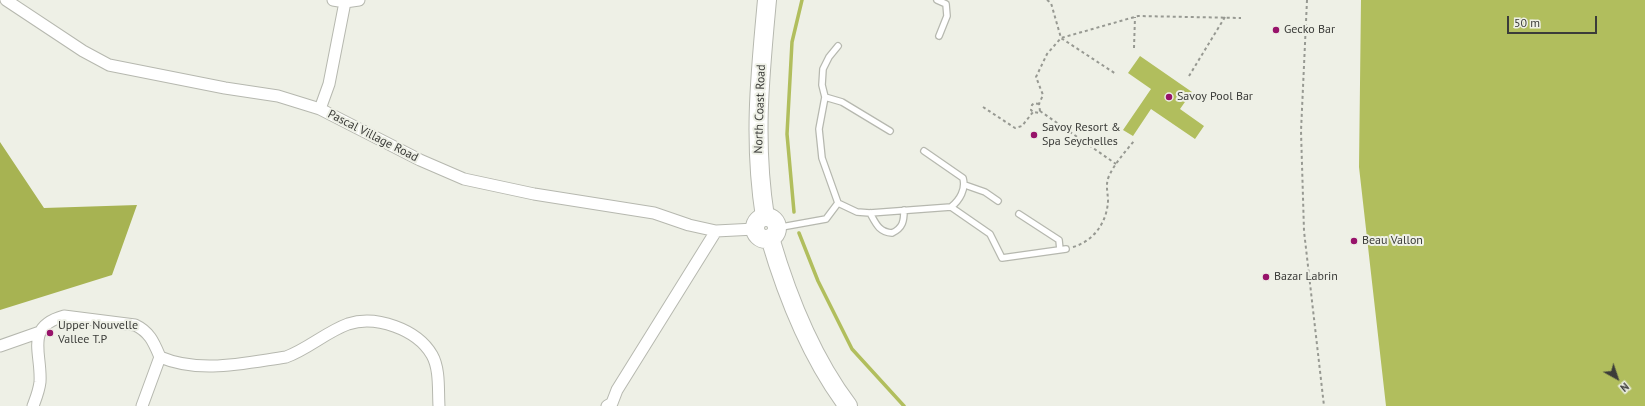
<!DOCTYPE html>
<html>
<head>
<meta charset="utf-8">
<style>
  body { margin:0 }
  #map { position:relative; width:1645px; height:406px; overflow:hidden; background:#eef0e6; font-family:"PT Sans",sans-serif }
  canvas { display:block }
  .north { position:absolute; left:1597px; top:358px; width:40px; height:40px; -webkit-text-stroke:3px #eef0e6; paint-order:stroke; rotate:140deg; font-size:11px; font-weight:700; line-height:16px; text-align:center; color:#3b3c39 }
  .north::after { content:''; display:block; margin:auto; width:14px; height:18px; background:#3b3c39; clip-path:polygon(50% 0,100% 100%,50% 72%,0 100%) }
  .scale { position:absolute; left:1507px; top:16px; width:90px; height:18px; box-sizing:border-box; border:2px solid #3b3c39; border-top:0; padding-left:5px; font-size:12px; line-height:14px; white-space:nowrap; color:#3b3c39; -webkit-text-stroke:3px #eef0e6; paint-order:stroke }
</style>
</head>
<body>
<div id="map">
<canvas width="1645" height="406"></canvas>
<div class="north">N</div>
<div class="scale">50 m</div>
</div>
<script>
const g = document.querySelector('canvas').getContext('2d');
g.lineJoin = 'round';
function fillPath(path, color) { g.fillStyle = color; g.fill(path, 'evenodd'); }
function stroke(path, color, width, dash) { g.strokeStyle = color; g.lineWidth = width; g.lineCap = dash ? 'butt' : 'round'; g.setLineDash(dash || []); g.stroke(path); }
function drawText(font, color, halo, rows, align = 'center') {
  g.font = font + ' "PT Sans",sans-serif'; g.lineWidth = 4; g.setLineDash([]); g.textBaseline = 'middle'; g.strokeStyle = halo; g.fillStyle = color; for (const [text, x, y, turn = 0] of rows) {
    g.save(); g.translate(x, y); g.rotate((+turn || 0) * Math.PI / 180); g.textAlign = isNaN(turn) ? turn : align; if (halo) g.strokeText(text, 0, 0); g.fillText(text, 0, 0); g.restore();
  }
}
const forest = new Path2D(`
  M0,142L44,208L137,205L112,275L0,310Z`);
const water = new Path2D(`
  M1361,0H1645V406H1386L1359,167Z
  M1140,56L1192,92L1180,109L1204,126L1195,139L1151,109L1133,136L1123,130L1151,89L1128,73Z`);
const stream = new Path2D(`
  M794,212L787,134L792,42L802,0
  M799,233L818,281L852,349L904,406`);
const path = new Path2D(`
  M1047,0L1051,3L1061,38L1116,74
  M1307,0L1301,131L1304,231L1324,406
  M1134,48L1135,17
  M1189,76L1225,17
  M1039,104L1034,103L1032,105L1031,110L1033,112L1039,113L1040,111L1039,104L1043,95L1036,77L1047,54L1061,38L1138,16L1241,18
  M983,107L1015,128L1022,126L1033,112
  M1040,111L1116,164
  M1073,247C1094,241 1107,222 1108,201C1108,192 1105,185 1109,176C1115,163 1125,152 1134,141`);
const lane = new Path2D(`
  M937,0L946,4L947,16L939,36
  M838,46L829,57L823,69L822,85L825,97L819,129L822,158L838,203L857,212L870,213L951,207C960,200 966,189 963,178L924,151
  M825,97L842,102L890,131
  M965,185L985,192L998,201
  M951,207L990,234L1002,258L1066,249
  M870,213C876,224 879,232 892,233C903,228 904,221 904,210
  M1019,214L1059,240L1060,250
  M776,228L826,219L838,203`);
const street = new Path2D(`
  M6,0L83,51L109,65L225,88L278,96L320,109L420,160L464,179L534,194L654,213L689,225L716,231L755,229
  M333,0L345,2L359,0
  M320,109L329,84L345,2
  M0,346L40,332
  M33,406C36,398 39,391 40,382C42,353 24,327 64,316L135,325C150,332 154,343 160,357C200,374 244,363 286,357C308,349 326,332 348,324C376,315 417,329 432,355C440,369 438,390 439,406
  M142,406L160,357
  M607,406L612,403L617,390L716,231`);
const primary = new Path2D(`
  M765,217C753,141 760,75 767,0
  M755 228a11 11 0 1 1 22 0a11 11 0 1 1-22 0Z
  M770,238C787,296 811,357 848,406`);
const markers = [
  [1276,30,4,"#97136a"],
  [1169,97,4,"#97136a"],
  [1034,135,4,"#97136a"],
  [1354,241,4,"#97136a"],
  [1266,277,4,"#97136a"],
  [50,333,4,"#97136a"]
];
const poiNames = [
  ["Gecko Bar",1284,30],
  ["Savoy Pool Bar",1177,97],
  ["Savoy Resort &",1042,128],
  ["Spa Seychelles",1042,142],
  ["Beau Vallon",1362,241],
  ["Bazar Labrin",1274,277],
  ["Upper Nouvelle",58,326],
  ["Vallee T.P",58,340]
];
const streetNames = [
  ["North Coast Road",760,109,-88],
  ["Pascal Village Road",373,136,27]
];
fillPath(forest, '#a7b352');
fillPath(water, '#b1be5d');
stroke(stream, '#b1be5d', 3.5);
stroke(lane, '#b6b8af', 8);
stroke(street, '#b6b8af', 13);
stroke(primary, '#b6b8af', 20);
stroke(path, '#979992', 2, [3, 3]);
stroke(lane, '#fff', 5.5);
stroke(street, '#fff', 11);
stroke(primary, '#fff', 18);
for (const [x, y, r, color] of markers) { const dot = new Path2D(); dot.arc(x, y, r, 0, 2 * Math.PI); g.fillStyle = color; g.fill(dot); stroke(dot, '#eef0e6', 1.5); }
drawText('12px', '#3b3c39', '#eef0e6', poiNames, 'left');
drawText('12px', '#3b3c39', '#eef0e6', streetNames);
</script>
</body>
</html>
